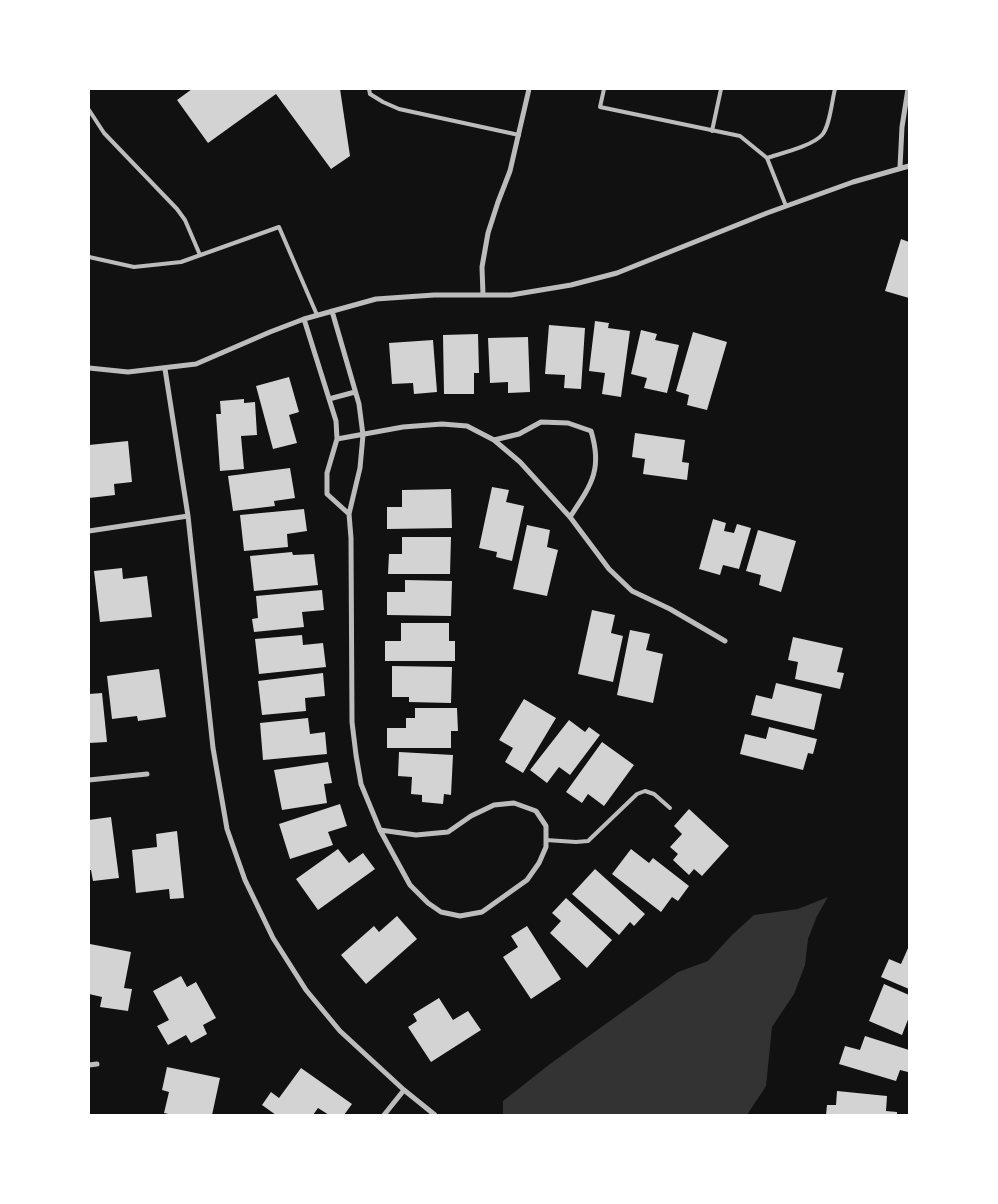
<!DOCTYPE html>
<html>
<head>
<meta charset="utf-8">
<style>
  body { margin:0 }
  #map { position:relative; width:998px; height:1204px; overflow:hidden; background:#111; font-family:Arial,sans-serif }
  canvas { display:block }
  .frame { position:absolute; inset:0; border:90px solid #fff; pointer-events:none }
</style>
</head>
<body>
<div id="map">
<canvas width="998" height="1204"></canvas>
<div class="frame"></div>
</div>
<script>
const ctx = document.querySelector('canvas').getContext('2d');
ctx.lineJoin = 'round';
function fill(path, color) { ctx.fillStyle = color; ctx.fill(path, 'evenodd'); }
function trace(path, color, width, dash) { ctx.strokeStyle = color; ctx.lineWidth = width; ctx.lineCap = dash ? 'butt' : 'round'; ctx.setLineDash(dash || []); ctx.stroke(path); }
const water = new Path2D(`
  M828,897l-11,19 -9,23 -3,26 -11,29 -22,33 -6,59 -19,29h-244v-14l47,-37 128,-92 30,-11 24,-26 22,-20 44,-6z`);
const building = new Path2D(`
  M192,89h148l10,67 -19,13 -55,-75 -68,49 -31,-43z
  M901,239l8,3v56l-24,-7z
  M595,321l14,2 -1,5 22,3 -9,66 -19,-3 3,-21 -16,-2z
  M549,325l36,3 -4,61 -17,-1 1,-13 -20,-1z
  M641,330l16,4 -2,6 24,5 -12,48 -23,-5 3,-10 -16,-4z
  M693,332l34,10 -20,68 -20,-5 2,-10 -13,-4z
  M478,334l1,39h-5v21h-30l-1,-59z
  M528,337l2,55 -22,1v-11l-18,1 -2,-45z
  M433,340l4,52 -23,2 -1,-11 -21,1 -3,-41z
  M289,377l10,35 -10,3 8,28 -24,6 -17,-63z
  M244,399v4l11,-1 2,33 -16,1 3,33 -24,2 -4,-57h5l-1,-13z
  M635,433l50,7 -3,22 7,1 -2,17 -44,-6 2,-15 -13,-2z
  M128,441l4,41 -18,2 1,11 -26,3v-53z
  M290,468l5,30 -21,3 1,5 -42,5 -5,-35z
  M492,487l17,3 -3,12 18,4 -12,55 -16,-4 1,-5 -18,-4z
  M451,489l1,39 -65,1v-22h15v-17z
  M304,509l3,22 -20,3 1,13 -44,4 -4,-36z
  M713,519l13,4 -2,8 10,2 3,-9 14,4 -12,41 -16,-4 -3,10 -21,-6z
  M527,525l23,5 -3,17 11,3 -11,46 -34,-7z
  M758,530l38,11 -15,51 -22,-7 2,-10 -15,-4z
  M402,537h49l-1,37h-62l1,-20h13z
  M292,552l1,3 21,-1 4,31 -64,6 -4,-35z
  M122,568l1,11 24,-3 5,41 -52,5 -6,-51z
  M405,580l47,1 -1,35 -64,-1v-23h18z
  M322,590l2,20 -22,2 2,15 -50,5 -2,-13 6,-1 -2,-22z
  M592,610l23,5 -4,18 12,3 -10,46 -35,-8z
  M401,623h48v18h6v20h-70v-20h16z
  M630,630l20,4 -4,16 17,4 -10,49 -36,-8z
  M302,635l1,10 20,-2 3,24 -67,7 -4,-35z
  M793,637l50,11 -6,24 7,1 -4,16 -45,-10 3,-17 -10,-2z
  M392,666l60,1 -1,36 -42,-1v-5h-17z
  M159,669l7,48 -28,4 -1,-5 -25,3 -5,-43z
  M323,673l2,23 -20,2 1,13 -44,4 -4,-34z
  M776,683l46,11 -8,36 -63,-15 5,-20 16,4z
  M102,693l5,49 -18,1v-49z
  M524,699l32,19 -33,55 -18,-11 8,-14 -14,-8z
  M415,708h42l1,23h-7v17h-64v-20h19v-10h9z
  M308,718l2,16 15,-2 2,22 -64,6 -3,-37z
  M569,720l16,12 4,-5 11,8 -30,40 -11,-8 -12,16 -17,-13z
  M769,727l48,12 -4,15 -5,-1 -5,17 -63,-16 5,-20 21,5z
  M602,742l32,23 -30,41 -16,-12 -6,9 -16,-11z
  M399,752l54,3 -2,40 -7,-1 -1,10 -21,-2v-7l-11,-1 1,-17 -14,-1z
  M328,762l4,21 -8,1 3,19 -45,7 -8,-40z
  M340,804l7,22 -19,6 5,13 -43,14 -11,-35z
  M689,809l40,37 -27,30 -8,-7 -5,6 -16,-15 5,-6 -8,-7 12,-13 -8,-8z
  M111,817l8,61 -26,3 -2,-11h-2v-50z
  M177,831l7,67 -14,1 -1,-10 -33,4 -4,-43 25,-3 -1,-13z
  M338,849l11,14 14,-10 12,16 -57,41 -22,-31z
  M631,849l18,14 4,-5 36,28 -11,15 -6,-4 -11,15 -49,-38z
  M595,869l50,45 -11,12 -4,-4 -11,13 -47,-41z
  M566,898l46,42 -25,28 -37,-35 11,-12 -9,-8z
  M397,916l20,23 -51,45 -25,-29 33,-29 5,6z
  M527,926l34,53 -30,20 -28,-42 15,-10 -7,-11z
  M90,944l41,8 -7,36 8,1 -4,22 -28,-4 2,-10 -13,-3z
  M909,946v43l-28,-12 8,-18 12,5z
  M181,976l6,11 9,-5 20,36 -13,7 4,9 -16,9 -5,-8 -18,10 -11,-19 12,-6 -16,-29z
  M884,984l25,11v22l-7,18 -33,-14z
  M439,998l14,22 15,-9 13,19 -50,32 -23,-35 9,-6 -4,-7z
  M865,1036l44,14 -1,22 -8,-2 -4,11 -57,-17 6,-18 15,4z
  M167,1067l53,11 -8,37h-39l-9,-2 5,-21 -7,-2z
  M301,1068l51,36 -8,11h-15l-11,-7 -5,7h-37l-14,-10 9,-13 8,6z
  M837,1091l50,5 -1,15 11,1v3h-71l1,-10h9z`);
const service = new Path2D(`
  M369,89l1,5 13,8 16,7 120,26
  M604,89l-4,18 140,29 27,22
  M89,110l15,23 73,76 8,11 15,35
  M712,131l9,-42
  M786,206l-19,-48c15,-5 45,-12 55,-23 8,-9 10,-35 13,-46
  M89,257l45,10 47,-5 98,-35 38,88
  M546,840l30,2 12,-1 49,-47 8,-3 9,3 16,14`);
const minor = new Path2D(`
  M900,167l2,-40 6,-38
  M483,295l-1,-28 6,-34 10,-31 12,-31 19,-82
  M332,311l27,93 4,31 -3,33 -11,46 2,24 1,184 4,33 5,29 19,46 30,55 18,18 13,9 19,4 22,-4 45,-32 12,-17 7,-16v-21l-10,-15 -22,-8 -20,2 -23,11 -23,16 -32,3 -36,-5
  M304,319l32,102 1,18 -10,34v21l22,20
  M89,368l39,4 68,-8 74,-32 34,-13 72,-20 58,-4h77l60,-10 46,-12 150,-60 86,-31 56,-16
  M165,369l23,147 25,232 14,81 18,51 28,58 33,52 34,41 64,59 31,25
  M329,399l26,-7
  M337,439l66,-12 39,-3 25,2 27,14 26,22 50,55 39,52 23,22 38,18 55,32
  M494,440l25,-6 22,-12 27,1 23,8c12,39 0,54 -21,86
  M89,531l99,-15
  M89,780l58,-6
  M89,1065l8,-1
  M384,1115l20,-25`);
fill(water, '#333');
fill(building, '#d3d3d3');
trace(service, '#bcbcbc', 4);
trace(minor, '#bcbcbc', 5);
</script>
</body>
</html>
